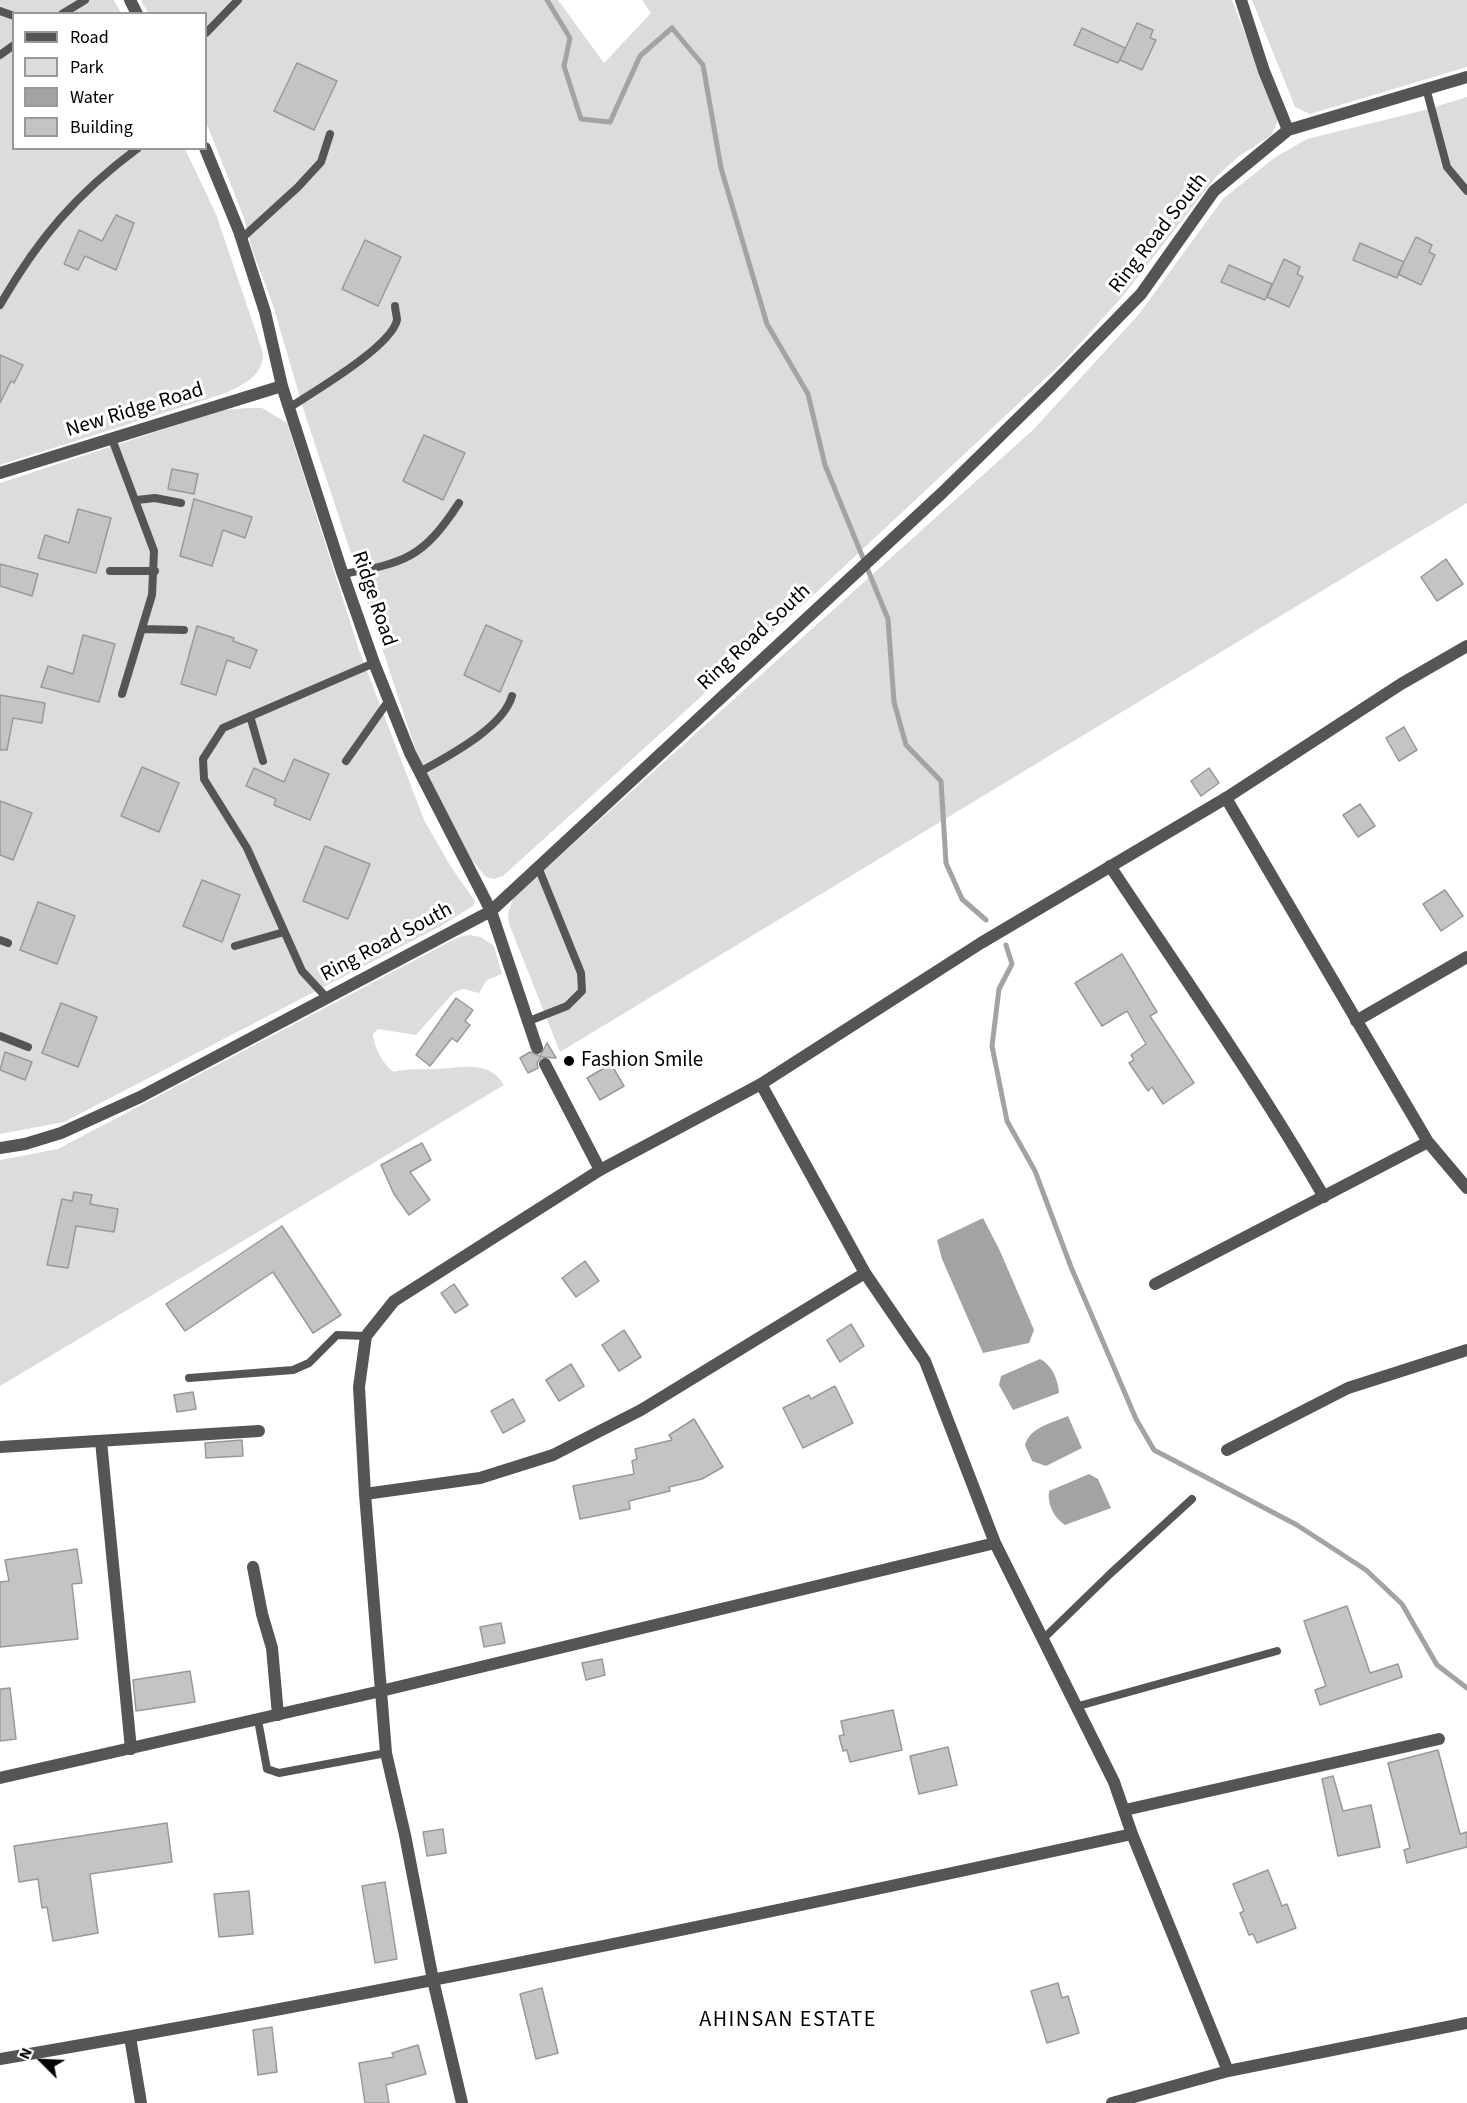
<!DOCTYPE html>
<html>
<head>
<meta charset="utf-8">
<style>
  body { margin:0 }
  #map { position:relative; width:1467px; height:2103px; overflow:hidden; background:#fff; font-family:"Source Sans 3",sans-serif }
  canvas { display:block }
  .legend { position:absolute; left:12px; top:12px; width:195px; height:138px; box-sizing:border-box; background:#fff; border:2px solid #999; margin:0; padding:8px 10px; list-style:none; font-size:18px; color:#000 }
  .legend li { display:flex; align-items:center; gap:12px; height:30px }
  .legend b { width:30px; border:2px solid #999 }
  .north { position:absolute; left:12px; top:2031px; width:60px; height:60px; -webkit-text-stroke:4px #fff; paint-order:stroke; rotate:294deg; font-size:16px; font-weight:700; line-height:24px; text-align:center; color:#000 }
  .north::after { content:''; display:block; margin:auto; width:21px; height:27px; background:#000; clip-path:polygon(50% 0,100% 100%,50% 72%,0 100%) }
</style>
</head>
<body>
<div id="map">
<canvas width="1467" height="2103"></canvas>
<ul class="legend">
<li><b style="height:8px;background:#555"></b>Road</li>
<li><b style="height:16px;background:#dcdcdc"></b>Park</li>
<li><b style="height:16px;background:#a3a3a3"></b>Water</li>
<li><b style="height:16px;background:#c4c4c4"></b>Building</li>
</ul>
<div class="north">N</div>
</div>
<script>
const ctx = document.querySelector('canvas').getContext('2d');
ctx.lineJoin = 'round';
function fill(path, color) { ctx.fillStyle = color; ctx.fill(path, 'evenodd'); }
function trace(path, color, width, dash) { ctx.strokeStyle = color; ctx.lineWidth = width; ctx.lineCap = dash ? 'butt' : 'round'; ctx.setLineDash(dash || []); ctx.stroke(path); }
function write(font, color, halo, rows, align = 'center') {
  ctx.font = font + ' "Source Sans 3",sans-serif'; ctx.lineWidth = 6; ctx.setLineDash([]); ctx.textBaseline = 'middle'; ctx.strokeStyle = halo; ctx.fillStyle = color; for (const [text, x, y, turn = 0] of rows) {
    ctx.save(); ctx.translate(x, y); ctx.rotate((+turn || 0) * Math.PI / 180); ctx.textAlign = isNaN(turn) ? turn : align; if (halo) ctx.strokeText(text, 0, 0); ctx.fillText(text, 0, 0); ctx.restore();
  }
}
const green = new Path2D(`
  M0,0h114l7,13 -107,1v134l171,1 31,65 47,139c0,23 -19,31 -37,40l-226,72z
  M141,0h417l46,63 47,-50 -9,-13h590l46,119 -6,16 -33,21 -24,22 -92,118 -59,65 -244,228 -317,287 -9,3 -8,-2 -15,-18 -54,-105 -114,-346 -31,-106 -20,-52 -8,-32 -38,-96v-108l-58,-1z
  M1252,0h215v67l-157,47 -15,-7z
  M1467,97v406l-907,549 -51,-128 -1,-10 5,-16 521,-469 105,-115 84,-115 51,-41 33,-19 118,-29z
  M248,408h14l25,15 72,227 65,170 27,47 24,34 -2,5 -34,21 -375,195 -64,12v-651l223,-73z
  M469,935l12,2 13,9 8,28 -15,6 -8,13 -16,-4 -9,3 -38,43 -38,-6 -5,5c1,13 10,31 21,38 15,-4 27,-2 42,-3 25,-1 53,-10 68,16l-504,301v-226l58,-11 401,-212z`);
const water = new Path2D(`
  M983,1218l17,33 34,79 -5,13 -46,10 -41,-94 -5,-19z
  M1040,1359c12,6 18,20 19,34l-46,17 -14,-25 2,-9z
  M1068,1416l14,32 -36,18 -14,-5 -7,-16c5,-18 27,-22 43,-29z
  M1089,1474l9,5 13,29 -46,17c-11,-7 -18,-21 -16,-34z`);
const stream = new Path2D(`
  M547,0l23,38 -6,28 17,53 29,3 30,-66 32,-28 31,37 18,103 46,156 41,70 17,71 63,154 6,83 12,43 35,36 5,82 16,36 24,21
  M1006,945l6,19 -13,25 -7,57 15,75 28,50 36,96 65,152 18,31 143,75 69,45 36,34 35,61 30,23`);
const building = new Path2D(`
  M1137,23l16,7 -3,8 6,2 -14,30 -22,-10z
  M1082,28l43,20 -7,15 -44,-18z
  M297,63l40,18 -23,49 -40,-19z
  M116,215l18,8 -18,47 -31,-14 -7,14 -14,-6 15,-34 23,11z
  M1416,237l16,8 -3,7 6,3 -14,30 -23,-11z
  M365,240l36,17 -23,49 -36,-17z
  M1360,243l44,19 -7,16 -44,-18z
  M1284,259l16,8 -3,7 6,3 -14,30 -22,-10z
  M1229,265l43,19 -7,16 -44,-18z
  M0,355l23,10 -9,18 -3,-2 -11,22z
  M424,435l41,18 -22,47 -40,-19z
  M172,469l26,5 -4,20 -26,-5z
  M194,499l58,18 -7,21 -22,-8 -11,36 -32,-10z
  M78,509l33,9 -15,55 -58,-15 7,-23 24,8z
  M1446,559l17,25 -26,17 -16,-24z
  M0,564l38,10 -6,22 -32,-10z
  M486,625l36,16 -22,51 -36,-17z
  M197,626l37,12 -1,3 24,9 -7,18 -23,-8 -11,35 -35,-11z
  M83,635l32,9 -16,58 -58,-15 7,-21 25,8z
  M0,695l45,8 -3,20 -29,-5 -6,32h-7z
  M1404,727l13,23 -18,11 -13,-23z
  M294,759l35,15 -19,46 -36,-15 2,-6 -30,-13 8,-18 30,14z
  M142,767l37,16 -20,49 -38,-16z
  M1209,768l10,15 -18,13 -10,-15z
  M0,801l32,12 -19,47 -13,-5z
  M1360,804l15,22 -17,11 -15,-22z
  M325,846l45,18 -22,55 -45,-18z
  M202,880l38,15 -18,47 -39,-16z
  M1445,890l18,26 -22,15 -18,-27z
  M38,902l37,14 -18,48 -37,-14z
  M1122,954l35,58 -7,4 44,67 -31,21 -11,-17 -4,4 -19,-28 5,-3 -3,-5 15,-11 -19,-33 -25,15 -27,-43z
  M456,998l17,12 -8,11 5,4 -13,17 -5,-4 -22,28 -14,-11z
  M61,1003l36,14 -19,50 -36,-14z
  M547,1043l9,15 -15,-1 -4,6 1,5 -10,5 -8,-15 10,-6 10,4z
  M5,1052l27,10 -7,18 -25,-10z
  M611,1064l13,22 -24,14 -13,-22z
  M422,1143l9,17 -21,12 20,28 -21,15 -15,-21 -13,-29z
  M74,1192l18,3 -2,9 28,5 -4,23 -38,-6 -8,42 -21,-3 15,-66 10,2z
  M282,1226l59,89 -28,18 -40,-61 -88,59 -19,-27z
  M585,1261l14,20 -23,16 -14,-19z
  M454,1284l14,21 -13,8 -14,-20z
  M851,1324l13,22 -24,16 -13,-22z
  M624,1330l17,27 -22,14 -17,-26z
  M571,1364l13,22 -25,15 -13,-21z
  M835,1386l18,37 -50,25 -20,-40 26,-13 2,4z
  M193,1392l3,17 -19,3 -3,-17z
  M513,1399l12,22 -22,12 -12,-22z
  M694,1419l29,48 -21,12 -33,8 1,4 -41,10 1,8 -50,10 -7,-33 61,-12 -2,-13 5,-2 -2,-10 37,-9 -3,-5z
  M242,1440l1,16 -37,2 -1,-15z
  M77,1549l5,34 -10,1 6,55 -78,8v-65l9,-1 -4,-21z
  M1347,1606l23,67 28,-9 4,13 -82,28 -5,-15 11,-4 -22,-65z
  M501,1623l4,20 -21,4 -4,-20z
  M602,1659l3,16 -19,5 -4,-17z
  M190,1671l5,31 -59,9 -3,-31z
  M10,1688l6,51 -16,2v-52z
  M893,1710l9,40 -52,12 -3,-12 -4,1 -4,-15 5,-1 -3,-14z
  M948,1747l9,38 -38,9 -9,-38z
  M1438,1750l22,84 7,-2v15l-60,16 -3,-13 6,-2 -22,-85z
  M1333,1776l10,35 28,-6 9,42 -42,9 -16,-77z
  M167,1823l5,39 -82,12 8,59 -45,8 -6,-34 -5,1 -4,-29 -19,3 -5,-36z
  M443,1829l3,24 -19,3 -4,-24z
  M1268,1870l14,36 5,-2 9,24 -39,15 -4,-9 -4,1 -9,-22 4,-2 -11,-27z
  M385,1882l12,77 -22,4 -13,-77z
  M249,1891l4,43 -34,3 -5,-43z
  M1058,1983l4,15 6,-2 11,37 -32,10 -16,-52z
  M542,1988l16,65 -22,6 -16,-65z
  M272,2027l5,45 -19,3 -5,-45z
  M418,2045l8,29 -40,11 3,18h-24l-6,-40 35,-6 -2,-4z`);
const service = new Path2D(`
  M0,11l14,5
  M62,14l23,-14
  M206,33l32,-33
  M0,55l14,-10
  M1426,88l21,79 20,24
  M241,239l57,-52 23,-25 9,-28
  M0,305c38,-66 76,-111 138,-157
  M289,408c24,-16 102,-61 108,-88 0,-4 -2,-10 -2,-14
  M112,439l42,112 -2,44 -30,99
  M137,500l18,-2 26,5
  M110,571h45
  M343,574c62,-11 80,-16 116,-71
  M142,629l42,1
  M250,716l13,45
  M346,761l43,-61
  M420,772c28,-16 83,-44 92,-76
  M0,940l8,3
  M235,946l49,-14
  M326,997l-24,-26 -55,-123 -43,-69 -1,-20 20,-31 151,-65
  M529,1021l38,-15 15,-15 -1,-18 -43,-106
  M0,1036l28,11
  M189,1378l104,-8 16,-7 28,-28 29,1
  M1044,1638l66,-64 82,-75
  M1075,1707l202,-56
  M258,1720l9,49 12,4 107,-20`);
const minor = new Path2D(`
  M130,0l7,14
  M1241,0l23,71 24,59
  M205,148l34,83 26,81 17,74 59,183 33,94 36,90 81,158 46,137
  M0,473l282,-87
  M1226,798l202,344 39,46
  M1110,866c73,110 148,217 214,331
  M1356,1021l111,-64
  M545,1064l55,106
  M761,1084l104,189 60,88 70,182 119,239 18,52 96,237
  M0,1148l25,-4 36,-11 79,-36 351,-186 451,-418 108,-106 91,-93 73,-103 74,-61 179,-53
  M1155,1284l273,-142
  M101,1441l30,308
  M0,1447l259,-16
  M1227,1450l121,-62 119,-38
  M365,1494l115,-16 73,-23 88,-45 224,-137
  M253,1567l9,47 10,34 6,67
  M1125,1810l314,-71
  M130,2037l11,66
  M0,2059c379,-64 756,-143 1132,-225
  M462,2103l-29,-123 -28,-145 -19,-82 -5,-62 614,-148
  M1112,2103l116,-32 239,-48`);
const tertiary = new Path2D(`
  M0,1778l381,-87 -16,-197 -6,-107 7,-51 28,-35 206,-131 161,-86 220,-141 245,-145 175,-114 66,-38`);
const markers = [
  [569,1061,6,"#000"]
];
const streetNames = [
  ["Ring Road South",1159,234,-52],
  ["New Ridge Road",135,411,-17],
  ["Ridge Road",373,599,71],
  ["Ring Road South",755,638,-43],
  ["Ring Road South",387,943,-28]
];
const poiNames = [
  ["Fashion Smile",581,1061]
];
const neighbourhoodNames = [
  ["AHINSAN ESTATE",788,2021]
];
fill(green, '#dcdcdc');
fill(water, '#a3a3a3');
trace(stream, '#a3a3a3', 5);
fill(building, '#c4c4c4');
trace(building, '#999', 1.5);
trace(service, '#555', 8);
trace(minor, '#555', 12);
trace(tertiary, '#555', 12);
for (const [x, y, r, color] of markers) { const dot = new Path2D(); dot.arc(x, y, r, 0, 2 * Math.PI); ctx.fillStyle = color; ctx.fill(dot); trace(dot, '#fff', 2); }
write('21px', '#000', '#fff', streetNames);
write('21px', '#000', '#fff', poiNames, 'left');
ctx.letterSpacing = '1.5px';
write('22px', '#000', '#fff', neighbourhoodNames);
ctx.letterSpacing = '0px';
</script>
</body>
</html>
